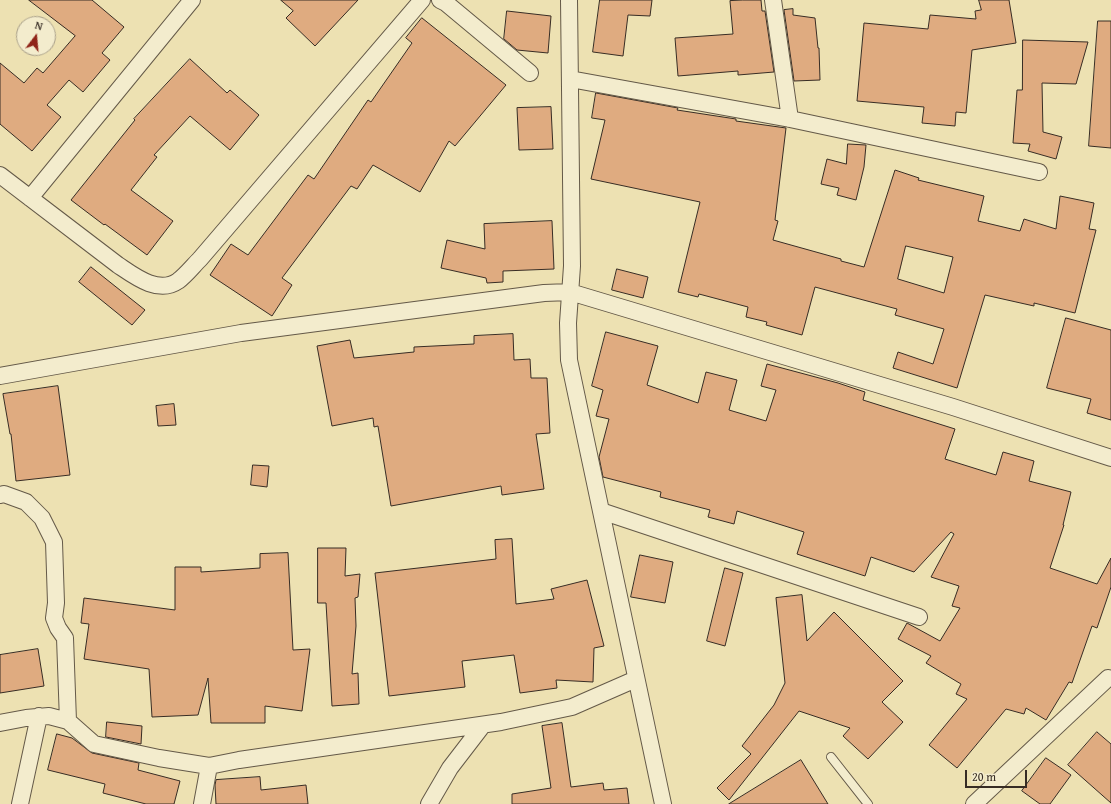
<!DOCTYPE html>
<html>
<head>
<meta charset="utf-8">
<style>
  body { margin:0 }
  #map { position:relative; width:1111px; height:804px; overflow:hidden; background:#ede1b2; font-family:"Gentium Book Plus",serif }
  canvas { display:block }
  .north { position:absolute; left:16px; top:16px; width:40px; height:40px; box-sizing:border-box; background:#f3eccd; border:1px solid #a89f89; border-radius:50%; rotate:16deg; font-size:11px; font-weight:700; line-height:16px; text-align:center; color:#372c24 }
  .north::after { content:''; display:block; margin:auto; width:14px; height:18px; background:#8f2418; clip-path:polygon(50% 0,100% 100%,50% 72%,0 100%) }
  .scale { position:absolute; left:965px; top:770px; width:62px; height:18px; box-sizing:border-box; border:2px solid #372c24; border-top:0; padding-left:5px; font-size:12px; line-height:14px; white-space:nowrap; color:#372c24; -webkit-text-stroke:3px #f3eccd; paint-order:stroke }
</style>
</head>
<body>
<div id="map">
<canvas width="1111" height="804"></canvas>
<div class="north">N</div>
<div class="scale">20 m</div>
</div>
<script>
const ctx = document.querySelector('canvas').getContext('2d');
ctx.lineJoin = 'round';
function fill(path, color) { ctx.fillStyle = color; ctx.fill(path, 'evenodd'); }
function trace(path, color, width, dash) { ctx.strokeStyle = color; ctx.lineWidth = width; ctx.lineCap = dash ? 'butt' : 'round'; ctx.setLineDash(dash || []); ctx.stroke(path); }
const building = new Path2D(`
  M29,0h63l32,27 -22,26 8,7 -27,32 -14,-12 -22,25 14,12 -29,34 -32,-27v-61l24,20 13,-15 6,5 32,-37z
  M281,0h77l-43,46 -29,-28 7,-7z
  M600,0h52l-2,16 -22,-1 -5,41 -30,-4z
  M743,0h18l1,11h3l9,61 -36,3v-4l-60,5 -3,-38 58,-4 -3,-33z
  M979,0h30l7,43 -44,7 -6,63 -10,-1 -1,14 -33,-3 2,-16 -67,-6 7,-78 64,6 2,-14 46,4 -1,-8 6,-1z
  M793,9v6l22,3 3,30h1l1,32 -26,1 -10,-71z
  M507,11l44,5 -3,37 -31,-3 -13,-11z
  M422,18l84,67 -51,61 -6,-5 -29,51 -47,-27 -16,24 -6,-3 -69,92 10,7 -20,31 -62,-41 21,-31 17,11 60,-80 6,4 54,-79 3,2 41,-59 -6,-5z
  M1098,21h13v127l-22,-2z
  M1023,40l65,2 -12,42 -34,-1 1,49 19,5 -6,22 -28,-8 2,-7 -17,-1 4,-53h5z
  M190,59l37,34 3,-3 29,25 -29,35 -40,-34 -36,39 3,2 -26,33 42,31 -26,34 -42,-31 -1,1 -33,-25 64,-80 -1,-1z
  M596,93l82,15 -1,2 59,9v2l50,7 -11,92 3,1 -5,19 68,19v2l23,6 31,-97 24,8 -1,2 66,16 -6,25 42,10 4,-12 32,10 4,-33 34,7 -5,26 7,1 -21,83 -41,-10v3l-49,-11 -28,93 -64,-20 5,-16 35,12 11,-35 -49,-14 2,-6 -82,-22 -13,48 -36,-10 1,-3 -21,-5 2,-10 -49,-13 -1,3 -20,-5 22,-90 -109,-23 14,-59 -13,-2zM906,246l47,11 -9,36 -46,-14z
  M551,107l2,42 -34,1 -2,-42z
  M848,144l18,1 -2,22 -8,33 -19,-5 2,-7 -18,-4 6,-25 19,5z
  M552,221l2,48 -51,2v11l-16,1 -1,-5 -45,-10 6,-28 38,9 -1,-25z
  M91,267l54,43 -13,15 -53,-43z
  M617,269l31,8 -5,21 -31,-8z
  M1066,318l45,12v90l-24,-7 4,-14 -44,-11z
  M606,332l52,14 -11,39 51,18 8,-31 31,8 -8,30 37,11 10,-31 -15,-4 6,-22 71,19 27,9 -2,8 92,29 -10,30 51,16 7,-23 31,9 -5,20 42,11 -8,33h1l-14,43 47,16 14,-26v29l-14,41 -5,-2 -20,57 -3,-1 -23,38 -20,-12 -2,6 -18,-5 -49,59 -28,-23 38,-46 -11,-5 5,-10 -35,-21 5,-7 -33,-17 9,-16 33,18 20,-33 -8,-2 7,-20 -28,-9 23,-43 -3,-2 -37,40 -43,-15 -6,19 -68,-22 7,-22 -67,-21 -3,13 -26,-7 2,-7 -50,-13 1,-5 -58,-15 -4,-20 10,-38 -13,-3 7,-26 -11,-4z
  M513,334l1,26 16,-1 1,19h16l3,55 -14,1 8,55 -42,6 -1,-9 -110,20 -13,-80 -4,1 -1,-9 -41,8 -15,-80 33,-6 4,18 60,-6v-5l60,-3v-8z
  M58,386l12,89 -54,6 -5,-47h-1l-7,-40z
  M174,404l2,21 -18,1 -2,-20z
  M253,465l16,1 -2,21 -16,-2z
  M512,539l4,65 38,-5 -3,-10 36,-9 17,66 -10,2 -1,34 -37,-2 1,8 -37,5 -6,-38 -52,6 3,26 -76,9 -14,-123 121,-14 -1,-19z
  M318,548h28l-1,28 15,-2 -2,23 -3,1 1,28 -4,48 6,-1 1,31 -27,2 -6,-103h-8z
  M288,553l5,97 17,-1 -8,62 -37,-5v17h-54l-3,-45 -10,37 -46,2 -3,-48 -65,-10 5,-35 -8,-1 3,-25 91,12v-43h26v5l59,-4v-14z
  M640,555l33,7 -8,41 -34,-6z
  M725,568l18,5 -18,73 -18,-5z
  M802,595l5,46 27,-29 69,69 -21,21 21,20 -35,37 -25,-23 7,-8 -51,-17 -70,89 -12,-12 34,-34 -9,-8 32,-41 11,-22 -9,-85z
  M38,649l6,37 -44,7v-38z
  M107,722l35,4 -1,18 -35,-7z
  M562,723l9,64 32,-4 1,7 23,-2 2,16h-117v-10l39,-6 -9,-62z
  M1097,732l14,12v59l-43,-38z
  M57,734l15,4 20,15 47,10 -1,7 42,11 -6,23h-28l-43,-11 2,-9 -57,-14z
  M1046,758l25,17 -21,29h-10l-18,-13z
  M801,760l27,44h-99z
  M260,777l1,13 45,-5 2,19h-92l-1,-19 1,-5z`);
const service = new Path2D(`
  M831,757l37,47`);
const minor = new Path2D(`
  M440,0l6,3 84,70
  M569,0l3,266 -4,57 1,37 94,444
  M773,0l17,119
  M570,79l220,40 249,53
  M0,175l118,90c15,10 40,30 60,16 8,-6 15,-15 22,-22l222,-259
  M30,198l162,-198
  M0,376l241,-43 303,-40 26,-1 383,115 158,51
  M0,495l4,-1 22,8 16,16 12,24 2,61 -2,15 4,10 7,10 3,83
  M601,511l318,106
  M0,723l26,-5 23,-2 19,5 26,23 65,14 50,8 30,-6 262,-38 71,-15 64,-28
  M20,804l19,-88
  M202,804l7,-38
  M429,804l21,-36 33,-43
  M974,804l134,-126`);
fill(building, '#dfab80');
trace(building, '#372c24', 1);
trace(service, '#645948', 10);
trace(minor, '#645948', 18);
trace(service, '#f3eccd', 8);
trace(minor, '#f3eccd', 16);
</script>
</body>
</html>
